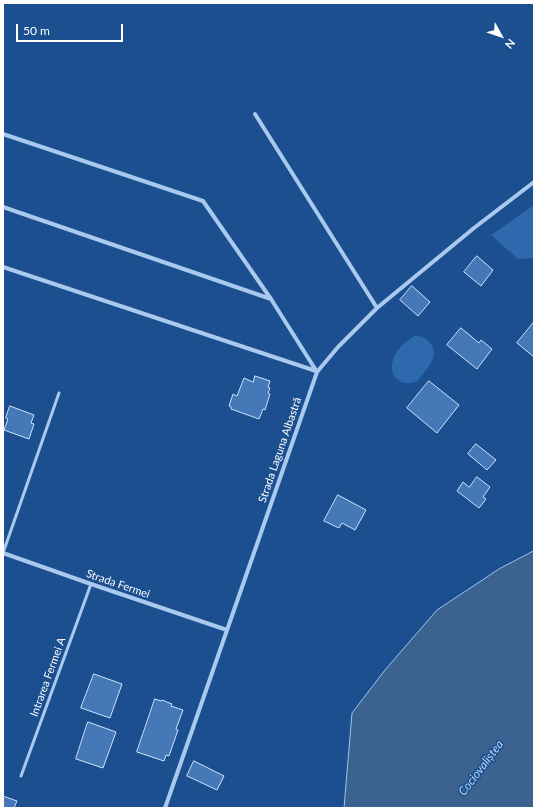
<!DOCTYPE html>
<html>
<head>
<meta charset="utf-8">
<style>
  body { margin:0 }
  #map { position:relative; width:537px; height:811px; overflow:hidden; background:#1b4f8f; font-family:Lato,sans-serif }
  canvas { display:block }
  .frame { position:absolute; inset:0; border:4px solid #fff; pointer-events:none }
  .north { position:absolute; left:481px; top:16px; width:40px; height:40px; -webkit-text-stroke:3px #1b4f8f; paint-order:stroke; rotate:130deg; font-size:11px; font-weight:700; line-height:16px; text-align:center; color:#fff }
  .north::after { content:''; display:block; margin:auto; width:14px; height:18px; background:#fff; clip-path:polygon(50% 0,100% 100%,50% 72%,0 100%) }
  .scale { position:absolute; left:16px; top:24px; width:107px; height:18px; box-sizing:border-box; border:2px solid #fff; border-top:0; padding-left:5px; font-size:12px; line-height:14px; white-space:nowrap; color:#fff; -webkit-text-stroke:3px #1b4f8f; paint-order:stroke }
</style>
</head>
<body>
<div id="map">
<canvas width="537" height="811"></canvas>
<div class="frame"></div>
<div class="north">N</div>
<div class="scale">50 m</div>
</div>
<script>
const ctx = document.querySelector('canvas').getContext('2d');
ctx.lineJoin = 'round';
function fill(path, color) { ctx.fillStyle = color; ctx.fill(path, 'evenodd'); }
function trace(path, color, width, dash) { ctx.strokeStyle = color; ctx.lineWidth = width; ctx.lineCap = dash ? 'butt' : 'round'; ctx.setLineDash(dash || []); ctx.stroke(path); }
function write(font, color, halo, rows, align = 'center') {
  ctx.font = font + ' Lato,sans-serif'; ctx.lineWidth = 3; ctx.setLineDash([]); ctx.textBaseline = 'middle'; ctx.strokeStyle = halo; ctx.fillStyle = color; for (const [text, x, y, turn = 0] of rows) {
    ctx.save(); ctx.translate(x, y); ctx.rotate((+turn || 0) * Math.PI / 180); ctx.textAlign = isNaN(turn) ? turn : align; if (halo) ctx.strokeText(text, 0, 0); ctx.fillText(text, 0, 0); ctx.restore();
  }
}
const green = new Path2D(`
  M534,205v53l-16,1 -27,-24z
  M414,336c7,0 11,1 16,7 9,10 1,21 -6,30 -4,5 -7,10 -14,10 -6,1 -10,-1 -14,-5 -9,-9 -2,-24 6,-33 3,-3 8,-6 12,-9z`);
const water = new Path2D(`
  M534,551v257h-190l8,-95 33,-43 52,-60 62,-41z`);
const building = new Path2D(`
  M477,256l16,14 -12,16 -17,-14z
  M412,286l18,16 -12,14 -18,-16z
  M534,322v35l-17,-14z
  M461,328l18,15 2,-3 11,9 -15,20 -30,-24z
  M255,376l15,5 -2,6 2,1 -2,5 2,1 -5,16 -2,-1 -4,10 -28,-10v-2l-2,-1 4,-12 4,2 7,-18 9,4z
  M429,381l30,24 -22,28 -30,-25z
  M10,406l24,9 -3,8 3,1 -5,15 -25,-9 4,-11 -2,-1z
  M476,444l20,16 -9,10 -19,-16z
  M477,477l13,10 -7,10 3,2 -7,9 -22,-17 6,-9 6,5z
  M338,495l28,15 -11,20 -13,-7 -3,5 -15,-7z
  M94,674l28,10 -12,34 -29,-10z
  M155,699l6,2 1,-1 10,4 -1,2 12,4 -7,19 2,1 -9,26 -3,-1 -2,6 -27,-9z
  M88,722l28,10 -13,36 -27,-9z
  M194,761l30,15 -7,14 -30,-14z
  M3,796l14,5 -3,7h-11z`);
const service = new Path2D(`
  M3,553l56,-160
  M21,776l70,-192`);
const minor = new Path2D(`
  M255,114l122,194
  M3,134l200,67 68,98 46,73
  M3,207l268,92
  M3,267l313,104
  M3,553l88,31 136,46
  M165,808l152,-436 21,-25 39,-39 97,-80 60,-46`);
const streetNames = [
  ["Strada Laguna Albastră",280,450,-71],
  ["Strada Fermei",118,584,19],
  ["Intrarea Fermei A",48,677,-70]
];
const waterNames = [
  ["Cociovaliștea",481,768,-53]
];
fill(green, '#2e69ad');
fill(water, '#3c6290');
trace(water, '#9cc4f0', 1);
fill(building, '#4478b7');
trace(building, '#cfe3fa', 1);
trace(service, '#a9c9ee', 3);
trace(minor, '#a9c9ee', 4);
write('11px', '#fff', '#1b4f8f', streetNames);
write('italic 12px', '#b5d3f5', '#1b4f8f', waterNames);
</script>
</body>
</html>
